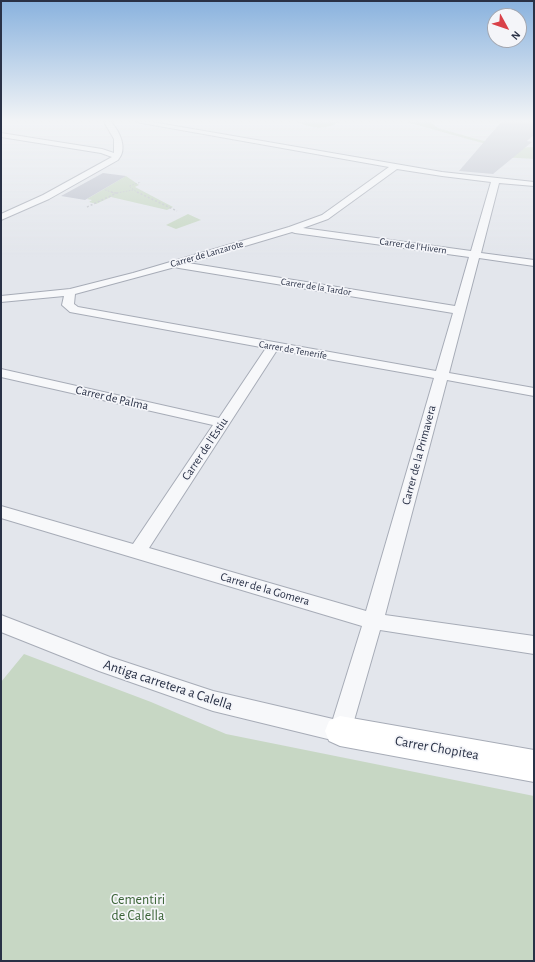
<!DOCTYPE html>
<html>
<head>
<meta charset="utf-8">
<style>
  body { margin:0 }
  #map { position:relative; width:535px; height:962px; overflow:hidden; background:#e3e6ec; font-family:"Alegreya Sans",sans-serif }
  canvas { display:block }
  .frame { position:absolute; inset:0; border:2px solid #293146; pointer-events:none }
  .north { position:absolute; left:487px; top:8px; width:40px; height:40px; box-sizing:border-box; background:#f4f5f9; border:1px solid #a3a7b1; border-radius:50%; rotate:130deg; font-size:11px; font-weight:700; line-height:16px; text-align:center; color:#293146 }
  .north::after { content:''; display:block; margin:auto; width:14px; height:18px; background:#d94149; clip-path:polygon(50% 0,100% 100%,50% 72%,0 100%) }
</style>
</head>
<body>
<div id="map">
<canvas width="535" height="962"></canvas>
<div class="frame"></div>
<div class="north">N</div>
</div>
<script>
const ctx = document.querySelector('canvas').getContext('2d');
ctx.lineJoin = 'round';
function fill(path, color) { ctx.fillStyle = color; ctx.fill(path, 'evenodd'); }
function trace(path, color, width, dash) { ctx.strokeStyle = color; ctx.lineWidth = width; ctx.lineCap = dash ? 'butt' : 'round'; ctx.setLineDash(dash || []); ctx.stroke(path); }
function write(font, color, halo, rows, align = 'center') {
  ctx.font = font + ' "Alegreya Sans",sans-serif'; ctx.lineWidth = 3.5; ctx.setLineDash([]); ctx.textBaseline = 'middle'; ctx.strokeStyle = halo; ctx.fillStyle = color; for (const [text, x, y, turn = 0] of rows) {
    ctx.save(); ctx.translate(x, y); ctx.rotate((+turn || 0) * Math.PI / 180); ctx.textAlign = isNaN(turn) ? turn : align; if (halo) ctx.strokeText(text, 0, 0); ctx.fillText(text, 0, 0); ctx.restore();
  }
}
const green = new Path2D(`
  M298,122h41c-13,8 -27,7 -41,0z
  M406,122h24l8,6 42,12 33,8 21,-1v12l-33,-2 -15,-13z
  M126,176l13,9 -4,2 38,20 -6,3 -56,-13 -15,7 -7,-2 3,-2 -5,-1z
  M188,214l13,6 -25,9 -10,-4z
  M24,654l127,48 75,32 308,62v165h-533v-279z`);
const building = new Path2D(`
  M501,122h33v13l-7,6 5,1 -39,32 -34,-3z
  M103,173l23,3 -41,24 -24,-4z`);
const pathFar1 = new Path2D(`
  M105,190l10,3
  M117,193l16,-3
  M138,193l-9,-7 12,-4`);
const path = new Path2D(`
  M111,192l5,1
  M137,192l40,19
  M87,207l32,-15`);
const street = new Path2D(`
  M104,122h7c9,10 17,27 7,38l-69,39 -48,21v-6l42,-19 69,-38 -11,-4 -100,-16v-4l101,16 12,4v-14z
  M136,122h16l290,50 92,10v4l-35,-3 -18,70 53,7v6l-55,-8 -30,115 85,15v8l-87,-16 -62,235 149,21v18l-154,-24 -29,101 -3,8 -8,3 -127,-31 -114,-40 -98,-39v-17l109,42 103,34 120,28 29,-93 -361,-108v-12l132,38 80,-119 -212,-48v-8l218,49 47,-70 -196,-36 -8,-7 2,-9 -63,6v-6l69,-7 63,-16 156,-46 33,-12 67,-48zM397,169l45,7 49,6 -20,69 -168,-23 25,-9zM292,232l3,1 174,24 -14,49 -267,-43zM175,267l4,1 274,45 -17,58 -358,-64 -4,-3 1,-10zM277,350l157,28 -68,233 -217,-63z`);
const secondary = new Path2D(`
  M340,716l194,34v32l-194,-36 -11,-5 -4,-10 4,-10z`);
const farStreetnames = [
  ["Carrer de l'Hivern",413,246,8],
  ["Carrer de Lanzarote",207,254,-16],
  ["Carrer de la Tardor",316,287,9],
  ["Carrer de Tenerife",293,350,10]
];
const streetNames = [
  ["Carrer de Palma",112,398,13],
  ["Carrer de l'Estiu",205,449,-56],
  ["Carrer de la Primavera",419,455,-75],
  ["Carrer de la Gomera",265,589,16]
];
const nearStreetnames = [
  ["Antiga carretera a Calella",168,685,18],
  ["Carrer Chopitea",437,748,10]
];
const nearParknames = [
  ["Cementiri",138,900],
  ["de Calella",138,916]
];
fill(green, '#c7d7c4');
fill(building, '#bdc1cd');
trace(street, '#a7acb7', 2);
trace(secondary, '#a7acb7', 2);
trace(pathFar1, '#c1c4cb', 1, [1.5, 1.5]);
trace(path, '#c1c4cb', 1.5, [2, 2]);
fill(street, '#f7f8fa');
fill(secondary, '#fff');
const sky = ctx.createLinearGradient(0, 0, 0, 257);
sky.addColorStop(0, '#89b2de');
sky.addColorStop(0.47, '#f2f4f6');
sky.addColorStop(1, '#f2f4f600');
ctx.fillStyle = sky;
ctx.fillRect(0, 0, 535, 257);
write('10px', '#293146', '#f4f5f9', farStreetnames);
write('12px', '#293146', '#f4f5f9', streetNames);
write('14px', '#293146', '#f4f5f9', nearStreetnames);
write('14px', '#3a6336', '#f4f5f9', nearParknames);
</script>
</body>
</html>
